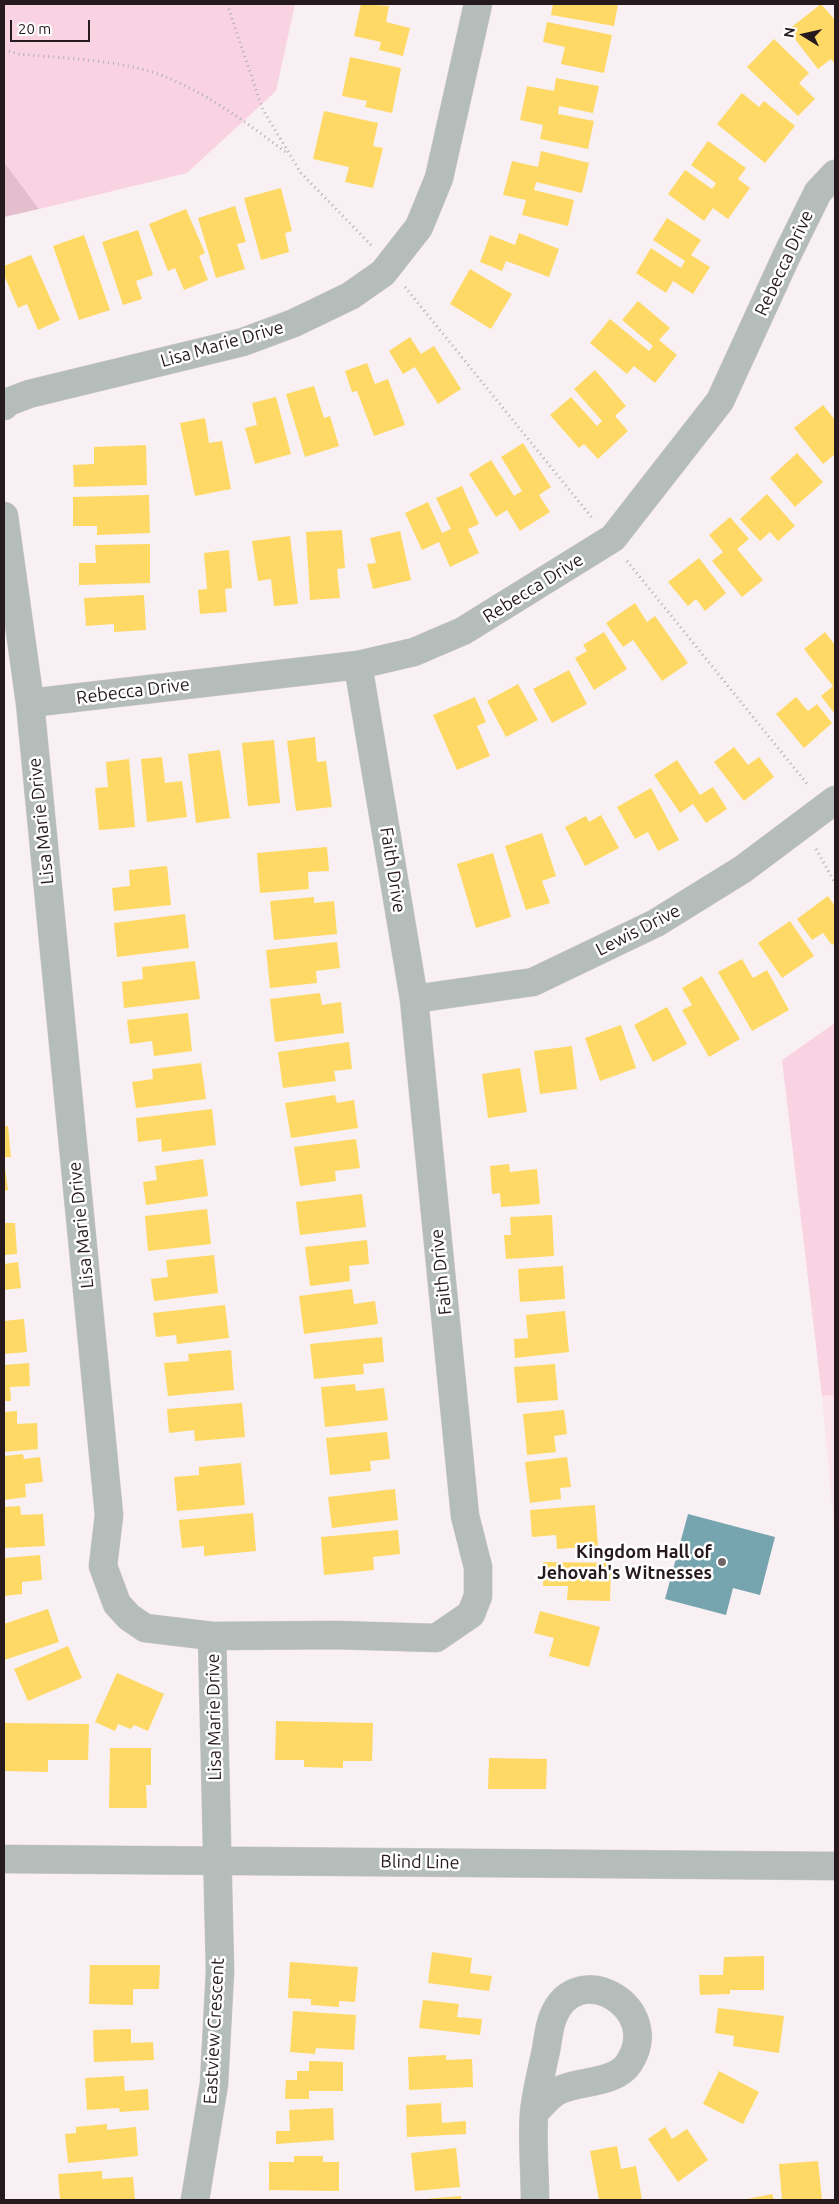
<!DOCTYPE html>
<html>
<head>
<meta charset="utf-8">
<style>
  body { margin:0 }
  #map { position:relative; width:839px; height:2204px; overflow:hidden; background:#f8f0f2; font-family:Ubuntu,sans-serif }
  canvas { display:block }
  .frame { position:absolute; inset:0; border:5px solid #271a1f; pointer-events:none }
  .north { position:absolute; left:779px; top:10px; width:50px; height:50px; -webkit-text-stroke:4px #fff; paint-order:stroke; rotate:280deg; font-size:14px; font-weight:700; line-height:20px; text-align:center; color:#271a1f }
  .north::after { content:''; display:block; margin:auto; width:18px; height:22px; background:#271a1f; clip-path:polygon(50% 0,100% 100%,50% 72%,0 100%) }
  .scale { position:absolute; left:10px; top:20px; width:80px; height:22px; box-sizing:border-box; border:2px solid #271a1f; border-top:0; padding-left:6px; font-size:15px; line-height:18px; white-space:nowrap; color:#271a1f; -webkit-text-stroke:4px #fff; paint-order:stroke }
</style>
</head>
<body>
<div id="map">
<canvas width="839" height="2204"></canvas>
<div class="frame"></div>
<div class="north">N</div>
<div class="scale">20 m</div>
</div>
<script>
const ctx = document.querySelector('canvas').getContext('2d');
ctx.lineJoin = 'round';
function fill(path, color) { ctx.fillStyle = color; ctx.fill(path, 'evenodd'); }
function trace(path, color, width, dash) { ctx.strokeStyle = color; ctx.lineWidth = width; ctx.lineCap = dash ? 'butt' : 'round'; ctx.setLineDash(dash || []); ctx.stroke(path); }
function write(font, color, halo, rows, align = 'center') {
  ctx.font = font + ' Ubuntu,sans-serif'; ctx.lineWidth = 5; ctx.setLineDash([]); ctx.textBaseline = 'middle'; ctx.strokeStyle = halo; ctx.fillStyle = color; for (const [text, x, y, turn = 0] of rows) {
    ctx.save(); ctx.translate(x, y); ctx.rotate((+turn || 0) * Math.PI / 180); ctx.textAlign = isNaN(turn) ? turn : align; if (halo) ctx.strokeText(text, 0, 0); ctx.fillText(text, 0, 0); ctx.restore();
  }
}
const built = new Path2D(`
  M835,1395v144l-13,-143z`);
const green = new Path2D(`
  M4,4h291l-19,87 -89,82 -148,36 -35,-47z
  M835,1023v372l-13,1 -40,-336z`);
const forest = new Path2D(`
  M4,162l35,47 -35,8z`);
const homes = new Path2D(`
  M361,4l28,2 -3,16 24,6 -7,28 -24,-6 2,-8 -27,-6z
  M553,4h65l-4,22 -63,-11z
  M821,4l14,16v44l-4,-5 -13,10 -30,-39z
  M547,22l65,13 -8,38 -43,-9 4,-17 -22,-5z
  M774,39l35,34 -10,10 16,16 -17,17 -51,-49z
  M350,57l51,11 -9,45 -27,-6 2,-6 -25,-5z
  M556,78l43,8 -6,27 -34,-7 -1,8 36,7 -6,28 -48,-10 3,-14 -23,-5 7,-34 27,5z
  M742,93l17,14 5,-6 31,25 -30,37 -48,-39z
  M324,111l54,12 -5,23 10,2 -10,40 -28,-6 4,-15 -36,-8z
  M708,141l38,27 -8,11 12,9 -22,31 -15,-11 -9,13 -36,-27 17,-24 27,19 3,-4 1,-2 -25,-18z
  M541,151l48,12 -7,30 -46,-11 -2,8 40,10 -6,26 -46,-11 4,-15 -23,-5 9,-34 26,6z
  M281,188l11,43 -7,2 4,19 -28,8 -17,-62z
  M235,206l11,36 -9,2 8,25 -29,9 -18,-60z
  M186,209l19,44 -6,3 9,24 -24,10 -9,-22 -7,3 -19,-47z
  M667,218l34,22 -10,15 19,12 -17,27 -20,-13 -7,12 -30,-20 15,-25 30,20 4,-7 -32,-21z
  M138,230l15,45 -17,6 6,18 -19,6 -21,-63z
  M519,233l40,16 -10,28 -43,-16 -4,10 -22,-9 10,-27 25,10z
  M84,235l26,75 -31,10 -26,-74z
  M31,255l29,65 -22,10 -11,-26 -9,4 -14,-33v-9z
  M470,269l42,25 -21,35 -41,-25z
  M638,301l32,27 -11,12 18,15 -22,28 -21,-17 -7,8 -37,-31 20,-24 39,32 4,-5 -31,-26z
  M410,337l11,17 13,-8 27,43 -23,15 -23,-37 -12,7 -14,-23z
  M367,363l8,21 13,-5 17,46 -31,11 -17,-45 -5,1 -7,-21z
  M595,370l31,36 -11,10 13,15 -30,28 -14,-15 -5,4 -29,-33 21,-18 26,29 5,-5 -28,-32z
  M314,386l10,32 6,-2 9,30 -34,11 -19,-63z
  M276,397l15,57 -36,10 -10,-36 12,-3 -5,-22z
  M823,405l12,15v34l-12,10 -29,-36z
  M205,418l4,25 13,-2 9,48 -36,7 -15,-73z
  M523,443l28,44 -12,8 11,17 -30,19 -13,-21 -11,7 -27,-43 22,-14 23,36 8,-5 -21,-34z
  M146,445l1,40 -73,2 -1,-22 21,-1v-17z
  M797,453l26,29 -28,25 -25,-29z
  M462,486l17,38 -11,5 11,24 -29,14 -11,-25 -17,8 -17,-37 23,-11 14,31 9,-4 -15,-31z
  M767,494l28,32 -17,15 -8,-9 -10,9 -20,-22z
  M149,495l1,38 -53,2v-9h-24v-29z
  M730,517l19,22 -12,10 26,31 -21,17 -30,-36 11,-9 -14,-17z
  M342,530l3,38 -8,1 3,29 -30,2 -4,-68z
  M400,531l11,49 -38,9 -6,-25 9,-1 -6,-25z
  M290,536l8,68 -24,2 -3,-27 -13,2 -6,-40z
  M150,544v39l-71,2v-22h17l-1,-18z
  M229,550l3,38 -7,1 2,23 -27,2 -2,-24 9,-1 -3,-36z
  M699,558l27,35 -21,18 -9,-12 -8,7 -20,-24z
  M144,595l2,35 -32,2v-8l-28,2 -2,-28z
  M635,603l12,19 8,-6 33,47 -26,18 -29,-41 -10,7 -17,-24z
  M604,632l23,37 -33,21 -19,-32 12,-7 -4,-6z
  M825,632l10,13v69l-14,-18 12,-10 -29,-37z
  M569,670l18,34 -35,19 -19,-34z
  M518,684l20,36 -32,17 -19,-36z
  M475,697l11,25 -9,4 13,30 -33,14 -24,-55z
  M796,697l12,14 9,-7 15,19 -28,25 -28,-34z
  M315,737l2,25 9,-1 6,46 -36,4 -9,-70z
  M274,740l6,63 -32,3 -6,-63z
  M734,747l14,18 11,-8 15,20 -30,24 -30,-39z
  M220,750l10,68 -34,5 -8,-69z
  M162,757l3,26 17,-2 5,36 -40,5 -6,-63z
  M129,759l6,68 -36,3 -4,-42 13,-1 -2,-25z
  M677,760l23,35 13,-8 14,22 -21,14 -13,-19 -13,9 -26,-38z
  M651,788l28,52 -21,11 -10,-19 -13,7 -18,-32z
  M601,815l18,33 -34,18 -20,-39 21,-11 3,6z
  M542,833l14,43 -14,5 8,22 -24,7 -21,-64z
  M327,847l2,24 -21,1 1,17 -49,4 -3,-40z
  M493,853l18,64 -35,11 -19,-64z
  M167,866l4,39 -57,6 -2,-23 18,-2 -1,-16z
  M828,896l7,10v37l-3,2 -9,-12 -11,7 -15,-21z
  M314,897v6l20,-2 3,33 -63,6 -4,-39z
  M185,914l4,34 -72,9 -3,-34z
  M790,921l24,35 -32,22 -24,-35z
  M337,942l3,26 -24,3 1,12 -47,5 -4,-38z
  M742,959l11,19 14,-8 22,40 -37,21 -34,-59z
  M195,961l5,38 -76,9 -2,-26 21,-3 -1,-12z
  M702,976l38,63 -31,18 -27,-47 10,-5 -10,-17z
  M320,993l2,12 19,-3 3,31 -69,9 -5,-43z
  M667,1007l20,37 -34,18 -19,-37z
  M188,1013l4,38 -38,5 -2,-15 -22,3 -3,-24z
  M621,1025l15,43 -36,13 -15,-43z
  M349,1042l3,27 -18,2 2,10 -53,7 -5,-36z
  M572,1046l5,43 -37,5 -6,-43z
  M201,1063l5,36 -70,9 -4,-26 21,-3 -1,-10z
  M520,1068l7,44 -39,6 -6,-44z
  M335,1095l2,8 17,-3 4,28 -67,10 -6,-35z
  M212,1109l4,36 -54,7 -1,-13 -23,3 -2,-24z
  M4,1126h4l3,31h-7z
  M356,1139l4,29 -25,3 1,10 -36,5 -6,-39z
  M203,1159l5,37 -62,9 -3,-23 14,-2 -2,-14z
  M4,1161l4,29 -4,1z
  M509,1164l1,8 27,-3 3,35 -39,3 -1,-14 -8,1 -2,-28z
  M362,1194l4,33 -66,8 -4,-33z
  M207,1209l4,35 -63,7 -3,-35z
  M552,1215l2,41 -48,3 -2,-24h7l-1,-18z
  M4,1223h11l2,31 -13,1z
  M367,1240l2,24 -20,2 1,15 -40,5 -5,-39z
  M214,1255l4,38 -64,8 -3,-22 17,-2 -2,-17z
  M18,1262l3,26 -17,2v-26z
  M563,1266l2,33 -45,3 -2,-33z
  M352,1289l2,15 21,-3 3,23 -74,10 -5,-38z
  M225,1305l4,33 -52,6 -1,-9 -20,2 -3,-24z
  M565,1311l4,41 -54,6 -1,-19 14,-1 -2,-23z
  M24,1319l3,33 -23,2v-33z
  M382,1337l2,25 -21,2 1,10 -50,5 -4,-35z
  M231,1350l3,40 -66,6 -4,-33 25,-2 -1,-7z
  M29,1363l1,23 -20,1 1,14h-7v-36z
  M555,1364l3,36 -41,3 -3,-36z
  M355,1384l1,7 28,-3 4,32 -63,7 -4,-40z
  M242,1403l3,34 -50,4 -1,-11 -25,3 -2,-24z
  M564,1410l3,24 -13,2 2,16 -29,3 -4,-41z
  M17,1411v13l20,-1 1,26 -34,3v-40z
  M387,1432l3,27 -20,2 1,10 -41,4 -4,-37z
  M23,1454l1,5 16,-2 3,25 -18,2 1,13 -22,3v-44z
  M567,1457l4,30 -11,1 1,11 -31,4 -5,-41z
  M241,1463l4,42 -68,6 -3,-34 25,-2v-8z
  M395,1489l3,31 -66,8 -4,-31z
  M595,1505l3,41 -41,3 -1,-14 -24,2 -2,-27z
  M20,1506l1,9 22,-1 2,32 -41,2v-41z
  M253,1513l3,38 -52,5v-10l-22,2 -3,-28z
  M398,1530l2,24 -27,3 1,13 -50,5 -3,-38z
  M40,1555l2,25 -20,2v12l-18,2v-38z
  M543,1562l68,1 -1,38 -43,-1 1,-14h-25z
  M48,1609l11,33 -55,18v-36z
  M540,1611l60,16 -11,40 -40,-11 5,-18 -20,-5z
  M68,1646l14,32 -54,23 -14,-32z
  M117,1673l47,21 -16,37 -14,-6 -3,4 -13,-5 -3,7 -20,-9z
  M276,1721l97,2 -1,38h-29v7l-39,-1v-7h-29z
  M4,1723l85,1 -1,36h-40v12l-44,-1z
  M110,1748h41v37h-5l1,23h-38z
  M489,1758l58,1 -1,30h-58z
  M432,1952l40,6 -2,15 22,3 -3,15 -61,-8z
  M764,1956v34h-34v4l-30,1 -1,-20h24l1,-18z
  M290,1962l68,5 -3,35 -16,-1v6l-28,-2v-6l-23,-1z
  M90,1965h70l-1,24h-26v16l-44,-1z
  M423,2000l36,4 -2,13 25,2 -2,16 -61,-7z
  M718,2008l66,8 -5,37 -46,-7 1,-10 -19,-3z
  M293,2011l63,4 -2,35 -38,-2 -1,6 -25,-2z
  M131,2029v14l22,-1 1,18 -60,2 -1,-32z
  M446,2055v5l26,-1 1,28 -64,3 -1,-33z
  M309,2061l34,1v29h-34v8h-24l1,-19h11v-9h12z
  M719,2071l40,21 -16,32 -40,-20z
  M124,2076l1,15 23,-2 1,21 -29,2 -1,-4 -32,2 -2,-32z
  M441,2103l1,20 24,-2v13l-59,3 -1,-32z
  M333,2108l1,32 -58,4v-13h14l-1,-21z
  M107,2124v6l29,-3 2,29 -70,7 -3,-29 11,-1v-6z
  M665,2127l7,12 15,-10 21,31 -30,22 -30,-43z
  M617,2146l4,23 15,-3 6,34h-43l-9,-49z
  M456,2148l4,39 -45,4 -4,-38z
  M294,2156h29v6h16v29l-70,-1v-28h25z
  M818,2161l4,39h-40l-3,-36z
  M102,2171v8l31,-2 2,23h-75l-2,-26z
  M772,2194l2,6h-27v-1z
  M461,2196v4h-36v-1z`);
const public = new Path2D(`
  M688,1514l87,23 -15,58 -27,-7 -7,27 -61,-16z`);
const path = new Path2D(`
  M227,4l36,106 38,63 70,72
  M4,50l15,4c48,5 102,5 147,23 44,18 84,48 122,77
  M405,287l188,232
  M627,561l181,224
  M816,849l19,34`);
const minor = new Path2D(`
  M4,406l4,-4 21,-8 214,-52 51,-19 56,-27 33,-23 36,-46 20,-49 39,-174
  M4,516l26,187 79,812 -6,51 14,38 12,13 16,11 67,8 124,-1 100,3 35,-24 7,-18v-29l-13,-51 -51,-517 -56,-334
  M30,703l328,-38 56,-13 49,-21 150,-93 107,-137 66,-144 32,-65 17,-18
  M414,999l119,-17 123,-59 87,-54 92,-69
  M4,1859l831,7
  M534,2113c7,-7 14,-16 22,-21 20,-12 59,-7 73,-29 36,-55 -52,-107 -76,-46 -4,10 -5,22 -7,33 -4,20 -10,42 -12,63 -2,29 1,59 1,87
  M195,2200l19,-116 6,-113 -8,-335`);
const markers = [
  [722,1562,5,"#706569"]
];
const streetNames = [
  ["Rebecca Drive",784,263,-65],
  ["Lisa Marie Drive",222,344,-16],
  ["Rebecca Drive",533,588,-32],
  ["Rebecca Drive",133,691,-7],
  ["Lisa Marie Drive",41,821,-96],
  ["Faith Drive",393,870,81],
  ["Lewis Drive",638,930,-27],
  ["Lisa Marie Drive",81,1225,-96],
  ["Faith Drive",441,1272,-96],
  ["Lisa Marie Drive",214,1717,-91],
  ["Blind Line",420,1862,1],
  ["Eastview Crescent",214,2031,-87]
];
const poiNames = [
  ["Kingdom Hall of",712,1552],
  ["Jehovah's Witnesses",712,1573]
];
fill(built, '#fbe4eb');
fill(green, '#fad3e2');
fill(forest, '#e4becc');
fill(homes, '#ffd966');
fill(public, '#76a5af');
trace(minor, '#d2cacd', 29);
trace(path, '#adb0af', 3, [1, 4]);
trace(minor, '#b5bdba', 28);
for (const [x, y, r, color] of markers) { const dot = new Path2D(); dot.arc(x, y, r, 0, 2 * Math.PI); ctx.fillStyle = color; ctx.fill(dot); trace(dot, '#fff', 2); }
write('18px', '#271a1f', '#fff', streetNames);
write('bold 18px', '#271a1f', '#fff', poiNames, 'right');
</script>
</body>
</html>
